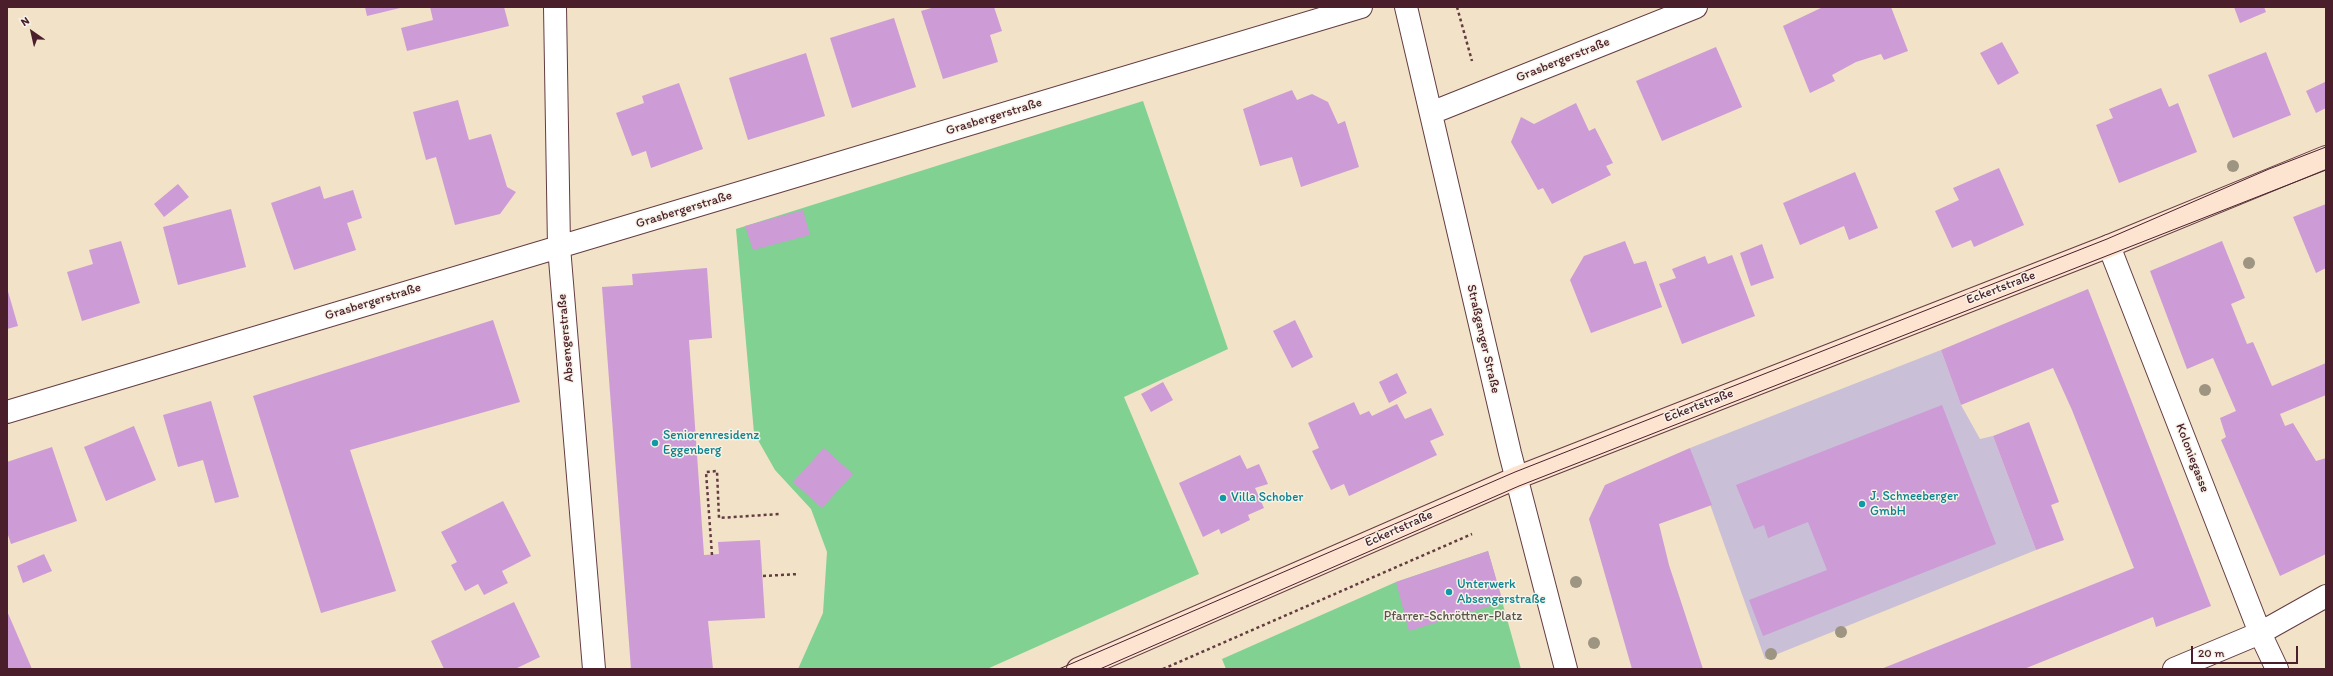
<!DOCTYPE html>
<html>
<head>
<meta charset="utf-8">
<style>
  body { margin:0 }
  #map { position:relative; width:2333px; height:676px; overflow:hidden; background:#f2e2c7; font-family:Itim,sans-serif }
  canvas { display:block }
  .frame { position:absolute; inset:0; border:8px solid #4a1f2b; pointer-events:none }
  .north { position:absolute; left:12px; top:12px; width:40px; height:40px; -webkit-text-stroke:3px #f7f3e8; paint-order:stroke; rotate:326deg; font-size:11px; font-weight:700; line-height:16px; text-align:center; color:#4a1f2b }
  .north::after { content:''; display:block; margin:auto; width:14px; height:18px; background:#4a1f2b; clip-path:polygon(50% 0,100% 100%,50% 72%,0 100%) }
  .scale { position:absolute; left:2191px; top:646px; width:107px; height:18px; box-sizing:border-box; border:2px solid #4a1f2b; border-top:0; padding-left:5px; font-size:12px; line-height:14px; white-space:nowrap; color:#4a1f2b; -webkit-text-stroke:3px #f7f3e8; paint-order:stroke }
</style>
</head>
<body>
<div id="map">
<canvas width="2333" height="676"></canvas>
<div class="frame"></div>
<div class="north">N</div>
<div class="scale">20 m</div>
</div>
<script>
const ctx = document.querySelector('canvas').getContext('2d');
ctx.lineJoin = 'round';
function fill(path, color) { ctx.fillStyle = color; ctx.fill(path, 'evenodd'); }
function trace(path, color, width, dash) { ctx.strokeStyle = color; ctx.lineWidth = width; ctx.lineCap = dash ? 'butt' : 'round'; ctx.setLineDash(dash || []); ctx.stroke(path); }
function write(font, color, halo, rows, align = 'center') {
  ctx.font = font + ' Itim,sans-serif'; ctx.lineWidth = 3; ctx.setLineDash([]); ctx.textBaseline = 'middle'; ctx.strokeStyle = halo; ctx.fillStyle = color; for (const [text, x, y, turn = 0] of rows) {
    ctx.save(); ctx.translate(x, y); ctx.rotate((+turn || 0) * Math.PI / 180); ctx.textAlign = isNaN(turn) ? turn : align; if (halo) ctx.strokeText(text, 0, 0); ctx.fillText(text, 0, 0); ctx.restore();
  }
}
const industrial = new Path2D(`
  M1941,350l20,55 19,34 13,-3 43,114 -271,109 -75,-211z`);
const green = new Path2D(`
  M1143,101l85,248 -104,48 75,177 -212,95h-189l25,-56 4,-61 -16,-43 -36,-39 -21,-37 -18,-204z
  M1488,551l33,118h-295l-4,-10 174,-77z`);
const building = new Path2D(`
  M365,7h35v1l-33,8z
  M430,7h74l5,19 -102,25 -6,-23 32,-8z
  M935,7h59l8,24 -12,4 8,27 -55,17 -22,-68z
  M1823,7h68l17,44 -24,9 -3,-6 -25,8 -24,13 3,6 -25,12 -27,-67z
  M2234,7h30l2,5 -26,11z
  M894,18l22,69 -64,21 -22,-70z
  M2002,42l17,31 -21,12 -18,-32z
  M1716,47l26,60 -80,34 -26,-60z
  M2266,52l25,63 -58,23 -25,-63z
  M806,53l19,63 -77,24 -19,-62z
  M2325,82l1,26 -10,5 -10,-22z
  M679,83l24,66 -52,19 -5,-17 -14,5 -16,-43 28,-10 -2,-7z
  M2161,88l8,19 9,-4 19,49 -78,31 -23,-58 17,-7 -4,-9z
  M1292,90l5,10 15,-6 16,8 10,22 7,-3 14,46 -58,20 -9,-30 -32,9 -17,-57z
  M458,100l11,40 22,-6 16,53 9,5 -16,22 -45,11 -19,-68 -10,3 -13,-48z
  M1576,103l13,28 6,-3 18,35 -7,3 5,9 -59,29 -9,-16 -5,2 -27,-48 10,-25 13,7z
  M1999,168l25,57 -50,22 -3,-7 -19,8 -17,-37 24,-11 -6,-12z
  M1855,172l23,56 -29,12 -5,-14 -44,19 -17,-42z
  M178,184l11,13 -25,20 -10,-13z
  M320,186l4,13 29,-9 9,28 -15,5 9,27 -62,20 -23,-67z
  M2326,204v64l-10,5 -23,-56z
  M231,209l15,58 -68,18 -15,-58z
  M803,210l7,25 -57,15 -8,-24z
  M121,241l19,62 -58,18 -15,-49 26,-8 -4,-14z
  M1625,241l9,23 12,-3 16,46 -71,26 -21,-53 14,-24z
  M2222,241l23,57 -14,6 16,40 6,-2 19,44 54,-23v32l-46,19 5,12 8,-3 23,38 10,-3v96l-46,22 -59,-136 5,-3 -6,-19 16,-7 -23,-53 -26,11 -37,-98z
  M1762,244l12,34 -23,8 -11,-33z
  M1732,255l23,61 -73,28 -23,-60 17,-6 -4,-9 33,-13 3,8z
  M707,268l5,70 -23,2 15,215 15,-1 -1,-12 42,-2 5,78 -57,3 5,48h-82l-29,-382 31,-2 -1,-11z
  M7,288l11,38 -11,3z
  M2088,289l123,317 -55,21 -3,-10 -129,52h-143l253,-101 -62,-158 -19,-42 -92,37 -20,-55z
  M493,320l27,82 -170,48 46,141 -75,22 -68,-217z
  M1295,320l18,37 -21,11 -19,-37z
  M1397,373l10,20 -18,10 -10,-21z
  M1163,382l10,18 -22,12 -10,-18z
  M211,401l28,96 -24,6 -12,-43 -25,7 -15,-52z
  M1354,402l6,13 9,-4 3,5 25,-12 8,15 26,-11 13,27 -14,6 7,14 -88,41 -5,-12 -13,6 -19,-39 7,-3 -11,-25z
  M1942,405l54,139 -233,92 -14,-36 78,-30 -19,-48 -40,16 -4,-13 -10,4 -18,-44z
  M2029,422l30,80 -8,3 13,35 -28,10 -43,-114z
  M134,426l22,54 -50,21 -22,-54z
  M52,447l25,74 -66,23 -4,-12v-70z
  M824,448l29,26 -31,34 -29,-26z
  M1690,448l22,57 -53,19 10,41 34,104h-71l-43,-150 16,-34z
  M1240,455l7,14 12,-5 9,20 -13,4 9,20 -16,7 2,5 -29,14 -2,-5 -16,8 -24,-54z
  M503,501l28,55 -29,15 6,12 -24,12 -6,-11 -13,7 -14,-26 6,-3 -16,-30z
  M1488,551l15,51 -94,29 -13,-49z
  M44,554l8,17 -29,12 -6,-17z
  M514,602l26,55 -25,12h-71l-13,-28z
  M7,611l25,58h-25z`);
const path = new Path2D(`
  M1457,7l15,54
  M712,555l-6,-83 11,-1 2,47 60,-4
  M763,576l36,-2
  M1163,669l309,-135`);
const street = new Path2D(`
  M555,7l4,240 35,422
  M1406,7l104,446 56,216
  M1431,113l265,-106
  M2109,246l151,387 17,36
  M7,412l1354,-405
  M2174,669l86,-36 66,-37`);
const secondary = new Path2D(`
  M1078,669l438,-191 593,-232 217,-89`);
const tram = new Path2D(`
  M1059,669l456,-197 592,-233 162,-70 57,-22
  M1100,669l419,-183 807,-316`);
const trees = [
  [2233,166],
  [2249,263],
  [2205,390],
  [1576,582],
  [1841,632],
  [1594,643],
  [1771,654]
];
const markers = [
  [655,443,4,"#0f9aa8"],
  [1223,498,4,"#0f9aa8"],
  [1862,504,4,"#0f9aa8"],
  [1449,592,4,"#0f9aa8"]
];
const streetNames = [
  ["Grasbergerstraße",1563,60,-22],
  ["Grasbergerstraße",994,117,-17],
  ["Grasbergerstraße",684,210,-17],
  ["Eckertstraße",2001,288,-21],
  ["Grasbergerstraße",373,302,-17],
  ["Absengerstraße",566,338,-95],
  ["Straßganger Straße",1483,339,77],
  ["Eckertstraße",1699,406,-21],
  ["Koloniegasse",2192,458,69],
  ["Eckertstraße",1399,529,-24]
];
const cultureNames = [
  ["Seniorenresidenz",663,436],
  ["Eggenberg",663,451],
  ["J. Schneeberger",1870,497],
  ["GmbH",1870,512],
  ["Villa Schober",1231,498],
  ["Unterwerk",1457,585],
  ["Absengerstraße",1457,600]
];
const parkNames = [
  ["Pfarrer-Schröttner-Platz",1453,617]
];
fill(industrial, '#c9bfd7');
fill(green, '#81d192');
fill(building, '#cd9bd6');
trace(street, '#633c42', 24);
trace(secondary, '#633c42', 24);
trace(path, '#633c42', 2.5, [3, 3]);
trace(street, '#fff', 22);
trace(secondary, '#fde4d1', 22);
trace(tram, '#4a1f2b', 1);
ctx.fillStyle = '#9e9482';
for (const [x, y] of trees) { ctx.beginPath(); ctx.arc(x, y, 6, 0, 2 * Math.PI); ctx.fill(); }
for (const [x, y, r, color] of markers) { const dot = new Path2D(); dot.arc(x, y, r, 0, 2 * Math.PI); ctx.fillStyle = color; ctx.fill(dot); trace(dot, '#f7f3e8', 1.5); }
write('13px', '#4a1f2b', '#f7f3e8', streetNames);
write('13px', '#0d838f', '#f7f3e8', cultureNames, 'left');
write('13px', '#5a544a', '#f7f3e8', parkNames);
</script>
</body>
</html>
